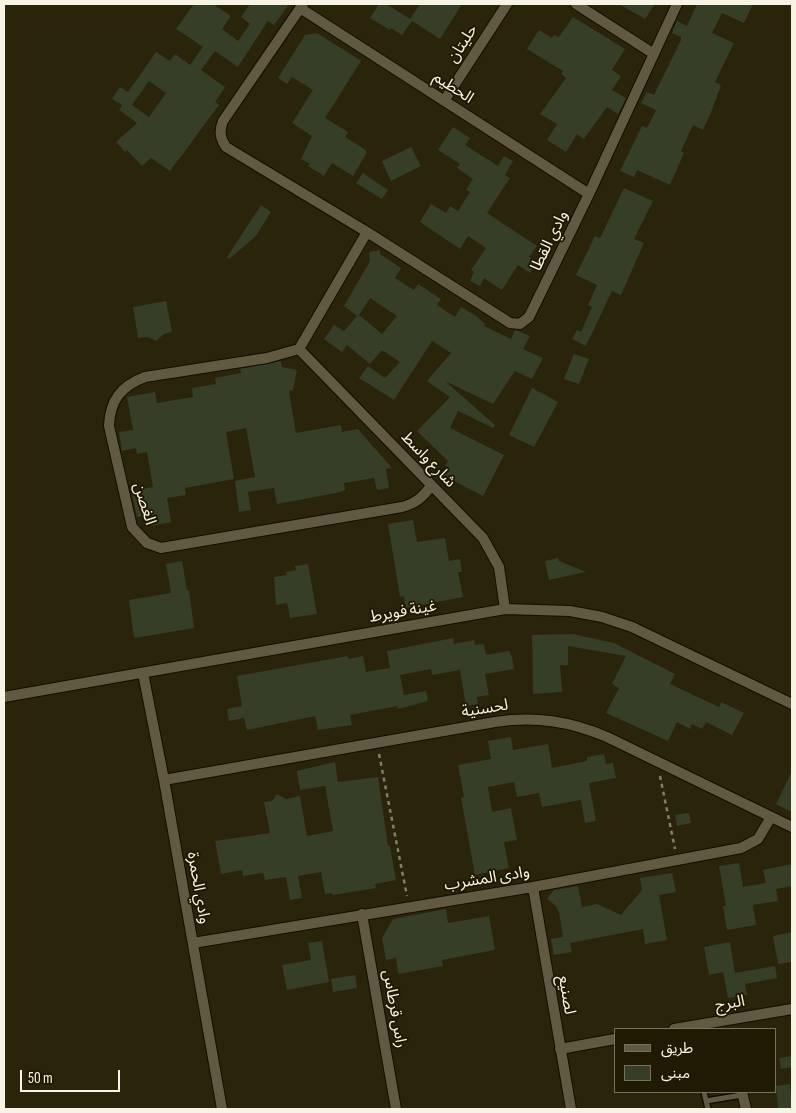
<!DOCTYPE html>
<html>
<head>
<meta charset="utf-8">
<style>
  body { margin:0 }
  #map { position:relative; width:796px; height:1113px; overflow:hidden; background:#2a240b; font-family:"Sofia Sans Condensed","Noto Sans Arabic",sans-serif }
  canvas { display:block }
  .frame { position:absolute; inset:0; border:5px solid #f8f4e5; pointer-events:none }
  .legend { position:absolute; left:614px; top:1028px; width:162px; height:65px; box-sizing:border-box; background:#201a03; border:1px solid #76715d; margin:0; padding:6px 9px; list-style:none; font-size:15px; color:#f8f4e5 }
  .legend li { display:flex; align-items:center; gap:10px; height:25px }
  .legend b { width:25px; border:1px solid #76715d }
  .scale { position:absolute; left:20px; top:1070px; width:100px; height:22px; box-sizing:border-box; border:2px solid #f8f4e5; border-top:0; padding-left:6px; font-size:15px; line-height:18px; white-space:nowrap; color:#f8f4e5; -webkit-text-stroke:4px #201a03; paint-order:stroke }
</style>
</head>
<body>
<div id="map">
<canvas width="796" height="1113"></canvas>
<div class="frame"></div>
<ul class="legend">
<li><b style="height:6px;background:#615a40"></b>طريق</li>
<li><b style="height:14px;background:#363e27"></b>مبنى</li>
</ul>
<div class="scale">50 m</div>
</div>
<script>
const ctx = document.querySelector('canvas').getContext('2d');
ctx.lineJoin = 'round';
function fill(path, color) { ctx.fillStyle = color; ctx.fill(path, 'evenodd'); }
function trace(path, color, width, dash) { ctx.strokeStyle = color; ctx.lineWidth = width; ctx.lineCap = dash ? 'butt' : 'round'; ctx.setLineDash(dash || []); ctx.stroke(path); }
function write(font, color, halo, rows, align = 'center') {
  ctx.font = font + ' "Sofia Sans Condensed","Noto Sans Arabic",sans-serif'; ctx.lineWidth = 4; ctx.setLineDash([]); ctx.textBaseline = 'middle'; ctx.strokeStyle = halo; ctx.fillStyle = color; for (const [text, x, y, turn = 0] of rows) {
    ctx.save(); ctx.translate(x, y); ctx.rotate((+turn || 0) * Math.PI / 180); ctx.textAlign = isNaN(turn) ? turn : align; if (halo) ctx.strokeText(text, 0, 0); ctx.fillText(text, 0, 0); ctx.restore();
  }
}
const building = new Path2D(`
  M194,4h19l18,12 -9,13 16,12 12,-17 -9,-7 9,-13h39l-15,21 -6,-4 -30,46 -23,-16 -14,19 24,17 -10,15 4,3 -49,66 -19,-13 -9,8 -15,-16 -2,2 -9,-10 21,-19 -18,-13 3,-5 -10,-6 8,-12 8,5 28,-40 14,9 5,-7 15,11 13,-18 -27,-18zM149,81l17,12 -17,24 -17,-12z
  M379,4h7l24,15 10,-15h42l-22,35 -28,-18 -10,14 -11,-7 -1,2 -20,-12z
  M619,4h36l-10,15z
  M697,4h56l-9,19 -22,-10 -10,20 22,10 -19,39 6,3 -9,25 -9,20 -10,-5 -12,26 3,2 -14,32 -33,-15 -3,7 -14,-6 22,-45 5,2 9,-18 -15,-7 6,-11 7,3 27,-55v-3l-9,-4 5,-12 10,5z
  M573,17l52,32 -13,21 9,6 -9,14 14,8 -8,16 -11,-7 -23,32 -7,-5 -11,18 -19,-12 10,-16 -17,-10 26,-36 -5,-4 2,-3 -36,-22 12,-19 13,8 2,-3 5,2z
  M317,33l44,28 -36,57 23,14 -3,5 21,13v4l-13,22 -21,-13 -8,13 -16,-10 2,-2 -9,-5 11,-23 -20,-13 21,-33 -21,-13 -5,7 -9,-6 27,-43z
  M453,127l17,11 -5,7 33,21 6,-10 9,5 -8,14 5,3 -23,35 50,33 -8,11 8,5 -7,11 -12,-8 -16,25 -18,-12 -4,8 -10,-5 4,-9 -3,-2 15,-22 -18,-12 -8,13 -40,-27 11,-18 15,9 4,-7 8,5 12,-19 -4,-2 7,-11 -16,-11 3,-4 -22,-14z
  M411,147l10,19 -30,15 -9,-20z
  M363,173l25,17 -6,9 -26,-16z
  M624,188l29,13 -19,38 10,4 -23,52 -9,-4 -26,55 -14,-7 5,-9 4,2 11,-25 -4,-2 9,-20 -21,-10 19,-39 5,2z
  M261,205l10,7 -15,24 -27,23 -2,-2z
  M380,250v4l21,14 -6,10 19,12 4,-6 23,15 -4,6 18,12 6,-10 15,9 9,8 -1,2 27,13 4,-9 15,6 -7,13 20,9 -11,21 -17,-8 -22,33 -48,-23 50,44 -2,3 -35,-17 -8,17 54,27 -21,41 -29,-15 -2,2 -9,-8 6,-7 -4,-3 3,-4 -31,-30 33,-34 -23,-16 24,-28 -19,-12 -38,59 -35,-22 9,-12 17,12 15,-16 -18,-12 -12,14 -23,-19 -5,7 -18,-13 10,-14 10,6 13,-15 -13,-10 26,-45 -1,-9zM370,298l27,18 -15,18 -23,-19z
  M166,301l6,31 -8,2 -8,7 -8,-4 -10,1 -5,-31z
  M574,354l15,5 -10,25 -15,-5z
  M281,361l1,6 15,3 -4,20 -4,1 7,42 45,-8 1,7 16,-3 34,39 -6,1 3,19 -12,2 -3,-12 -30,5 1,7 -9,3 -59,11 -3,-16 -26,4 3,18 -12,2 -4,-31 20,-4 -9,-49 -20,4 8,47 -49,9 1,7 -19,3 4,24 -20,4 -2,-11 -12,2 -6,-26 22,-4 -6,-35 -10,2 -1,-6 -14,3 -3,-19 14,-2 -6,-33 28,-5 2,11 36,-6 -1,-9 24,-4 -1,-6 26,-5 -1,-4z
  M532,388l26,14 -24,45 -25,-12z
  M413,520l4,22 28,-4 4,23 11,-2 2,13h-4l5,25 -57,11 -2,-12 -4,1 -12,-73z
  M558,558l1,3 27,11 -37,8 -4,-19z
  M182,561l5,29h2l5,38 -60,10 -5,-38 42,-7 -5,-29z
  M308,564l9,50 -27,4 -3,-15 -11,2 -2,-28 13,-2 -1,-3 10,-2 -1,-4z
  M573,634l41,9 61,31 -5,10 49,23 2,-5 23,11 -12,22 -26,-13 -4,7 -10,-5 -2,5 -13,-7 -9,19 -62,-28 13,-25 -7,-4 14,-28 -58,-10v19h-8l2,27 -29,2 -1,-59z
  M453,638l1,6 20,-4 1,5 9,-1 2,11 23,-4 3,6 2,12 -29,5 4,21 -12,2 1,7 -12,2 -6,-36 -28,5 -1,-6 -31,6 4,20 22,-4 2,10 -30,8 -1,-3 -47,9 2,10 -34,5 -3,-14 -68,14 -3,-12 -15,3 -2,-12 15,-3 -5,-30 111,-20v3l15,-3 3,16 24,-4 -3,-17z
  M511,737l2,13 35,-6 4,24 35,-7v-4l17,-3 2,10 7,-1 3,15 -27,5 7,38 -11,2 -4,-23 -39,7 -3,-14 -22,4 -3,-15 -26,5 4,25 19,-4 6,32 -13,2 5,26 -34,7 -14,-77 3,-1 -6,-32 33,-6 -3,-18z
  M335,762l3,20 40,-5 10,69h2l6,34 -21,4 1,4 -43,7 -1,-2 -7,1 -4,-22 -23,4 4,22 -12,2 -4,-23 -21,3 -2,-7 -20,3 -1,-6 -21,4 -6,-33 55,-8 -6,-31 8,-1 5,-7 9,5 14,-3 7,40 26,-5 -8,-45 -25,4 -3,-19z
  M792,771v41l-16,-8z
  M689,813l2,10 -14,3 -2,-11z
  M739,863l4,24 23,-4 -3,-13 29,-6v22l-16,3 2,12 -25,4 3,20 -29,5 -4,-24h3l-7,-40z
  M672,873l4,19 -17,3 8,45 -22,4 -2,-15 -73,14 2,9 -18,3 -3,-16 12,-2 -4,-25 -3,-6 -9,-7 7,-9 24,-4 4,21 15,-3 24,11 21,-25 -2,-12z
  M446,909l2,14 41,-7 6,34 -53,10 1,6 -45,8 -2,-16 -10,2 -4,-22 11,-19z
  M792,932v30l-14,2 -5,-28z
  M322,941l7,41 -42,8 -5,-25 29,-5 -3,-17z
  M730,942l5,31 40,-7 2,12 -32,6 2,11 -19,3 -5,-26 -14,3 -5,-28z
  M355,975l2,13 -24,4 -2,-13z
  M792,1056v11l-11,2 -2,-11z
  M790,1084l2,25h-14l-2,-23z`);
const path = new Path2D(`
  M379,754l28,142
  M660,776l15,73`);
const lane = new Path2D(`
  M704,1092l4,17
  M706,1101l36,-6`);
const street = new Path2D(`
  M303,4l-80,117c-4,10 -3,17 3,26l141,85 143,91 10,1 9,-7 60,-123 88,-190
  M576,4l78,50
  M300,8l289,186
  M444,101l63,-97
  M299,349l-32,9 -122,19c-24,9 -35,23 -36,49l23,101 15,16 14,5 241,-41c14,-4 21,-10 29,-21
  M299,349l184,189 16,29 6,42
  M299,349l68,-117
  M143,673l21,107 58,329
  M4,697l501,-88 65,2 32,6 30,10 160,77
  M164,780l331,-58c41,-6 74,-1 112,15l185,90
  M533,887l38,222
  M362,914l34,195
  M193,943l340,-56 208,-39 17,-9 13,-22
  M674,1029l118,-20
  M560,1049l55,-10
  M742,1092l4,17`);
const streetNames = [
  ["حليتان",463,44,-57],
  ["الحطيم",453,88,33],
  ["وادي القطا",550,241,-64],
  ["شارع واسط",428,460,46],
  ["الغصن",144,504,73],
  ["غينة فويرط",403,612,-10],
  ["لحسنية",485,709,-9],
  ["وادى المشرب",487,879,-9],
  ["وادي الحمرة",198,888,80],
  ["لصنيع",566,995,80],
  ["البرج",730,1004,-10],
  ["راس قرطاس",394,1009,80]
];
fill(building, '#363e27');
trace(lane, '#120d00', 8);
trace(street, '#120d00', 12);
trace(path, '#837e69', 2.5, [4, 4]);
trace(lane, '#615a40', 5);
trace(street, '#615a40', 10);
write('16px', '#f8f4e5', '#201a03', streetNames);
</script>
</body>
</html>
